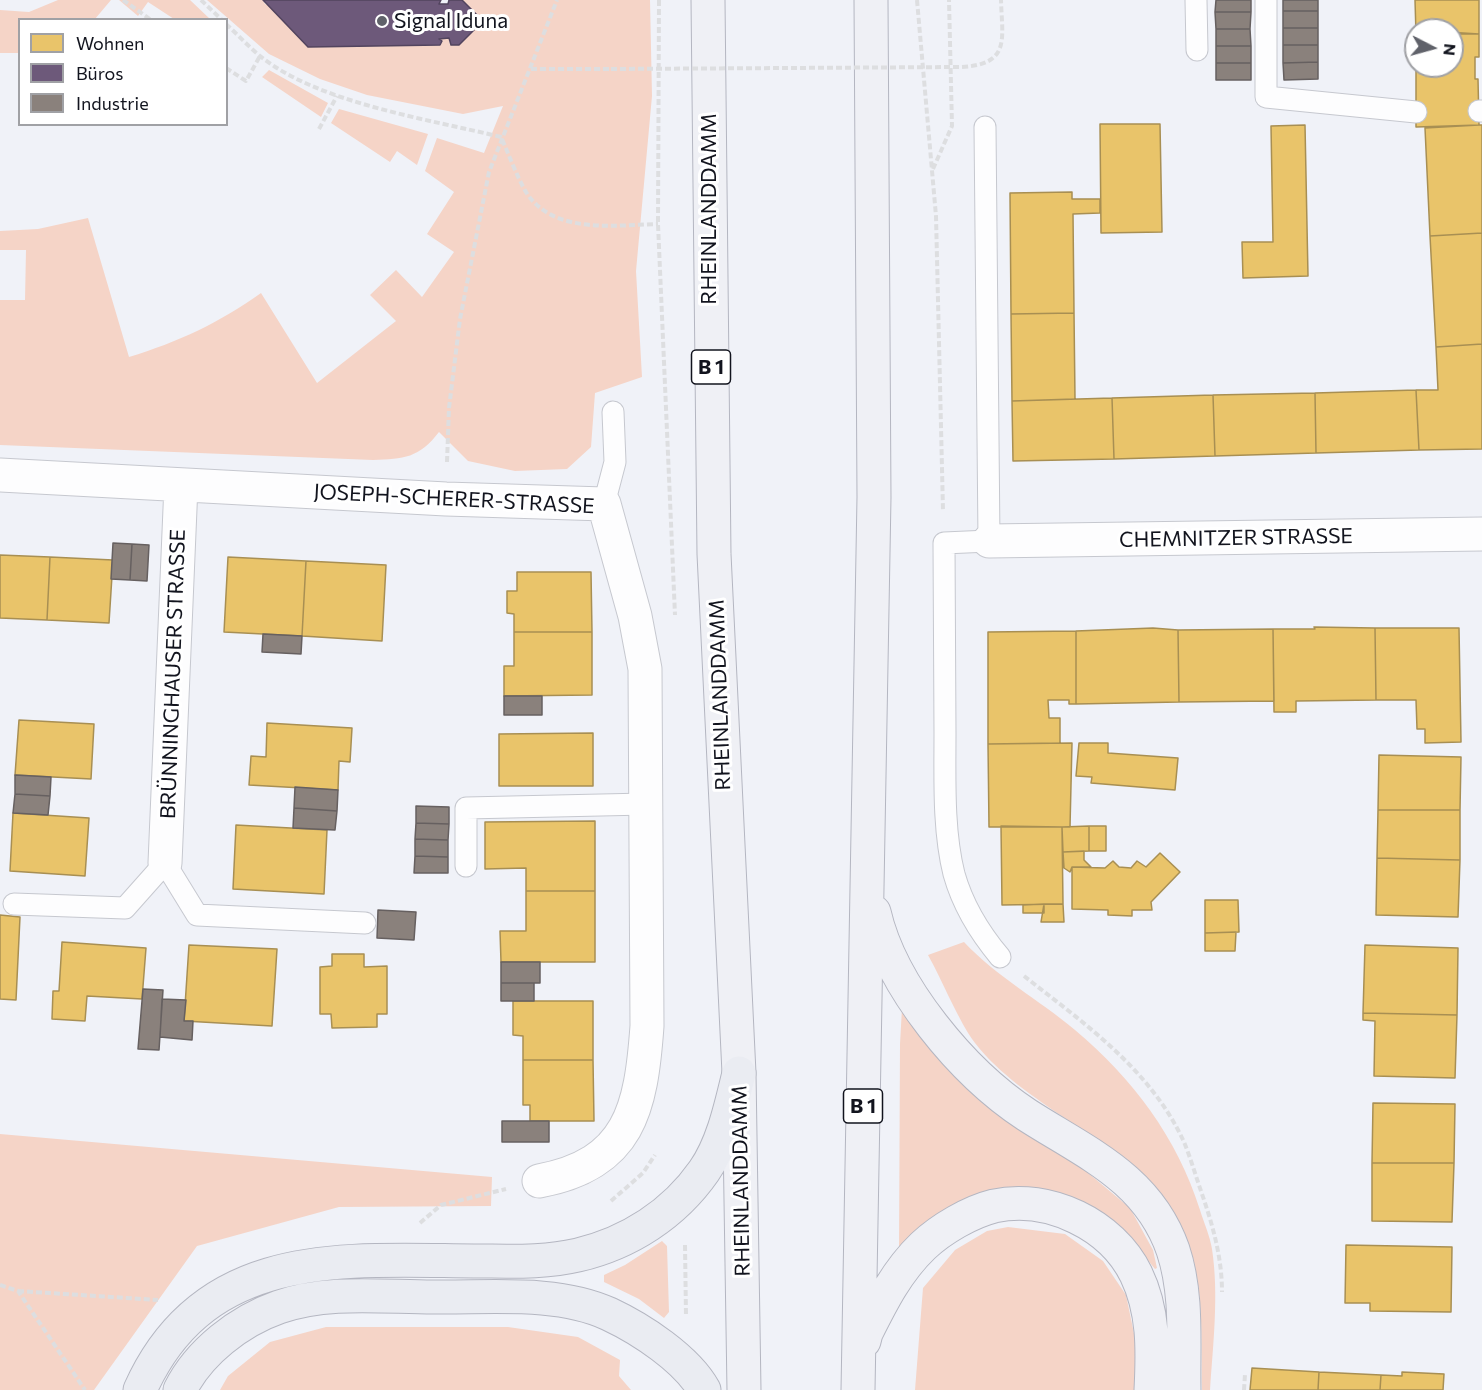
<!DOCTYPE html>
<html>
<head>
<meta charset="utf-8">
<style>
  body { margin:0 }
  #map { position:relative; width:1482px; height:1390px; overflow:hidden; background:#f0f2f8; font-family:Commissioner,sans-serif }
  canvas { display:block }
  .legend { position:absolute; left:18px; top:18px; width:210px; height:108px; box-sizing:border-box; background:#fff; border:2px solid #a0a1a5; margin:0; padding:8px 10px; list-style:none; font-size:18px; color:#12141e }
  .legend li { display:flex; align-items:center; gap:12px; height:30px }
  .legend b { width:30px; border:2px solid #a0a1a5 }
  .north { position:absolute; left:1404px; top:18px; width:60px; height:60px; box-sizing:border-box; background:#fff; border:2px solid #a0a1a5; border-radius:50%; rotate:96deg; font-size:16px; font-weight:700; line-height:24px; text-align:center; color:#12141e }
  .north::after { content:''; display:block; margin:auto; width:21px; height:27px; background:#60626a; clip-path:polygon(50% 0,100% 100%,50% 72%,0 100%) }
</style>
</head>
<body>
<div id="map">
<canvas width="1482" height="1390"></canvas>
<ul class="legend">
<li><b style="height:16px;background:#e9c46a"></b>Wohnen</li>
<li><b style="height:16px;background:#6d597a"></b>Büros</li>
<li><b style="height:16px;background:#8a817c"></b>Industrie</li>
</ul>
<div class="north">N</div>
</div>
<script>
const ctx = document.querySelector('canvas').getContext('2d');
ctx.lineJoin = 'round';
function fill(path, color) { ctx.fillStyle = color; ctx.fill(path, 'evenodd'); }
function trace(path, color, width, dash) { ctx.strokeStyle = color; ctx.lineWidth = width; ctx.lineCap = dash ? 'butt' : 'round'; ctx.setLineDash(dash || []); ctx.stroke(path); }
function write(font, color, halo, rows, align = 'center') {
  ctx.font = font + ' Commissioner,sans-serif'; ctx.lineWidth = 6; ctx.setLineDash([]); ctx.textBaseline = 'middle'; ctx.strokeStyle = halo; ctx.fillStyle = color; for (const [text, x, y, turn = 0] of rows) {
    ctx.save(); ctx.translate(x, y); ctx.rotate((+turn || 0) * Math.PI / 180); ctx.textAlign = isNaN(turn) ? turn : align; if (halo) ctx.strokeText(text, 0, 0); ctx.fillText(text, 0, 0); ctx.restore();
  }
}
const green = new Path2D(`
  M58,0h53l-16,19 -75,1 -1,33h-19v-43l29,2z
  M119,0h71l20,19h-36l-26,-17 -10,14z
  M207,0h56l2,4 130,42 45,-1 2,-3 -3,-3 10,-1 1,7h9l20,-20v-8l-17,-17h188l2,96 -16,175 6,106 -47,16 -4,54 -24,22 -52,2 -47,-10 -29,-29c-20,26 -35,27 -66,28l-373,-15v-145h25l1,-50h-26v-19l38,-2 50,-11 41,139c49,-15 90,-34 132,-64l56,90 79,-62 -26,-26 26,-25 26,27 32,-45 -27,-18 27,-42 -29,-21 12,-33 47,15 19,-47 -40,8 -96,-19 -47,-16 -51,-25z
  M269,70l59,33 -7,14 -59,-40z
  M339,109l89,25 -11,31 -20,-14 -7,11 -59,-39z
  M964,942c33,35 74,57 111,88 58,49 102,107 125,180 4,13 10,26 12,39 7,46 1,95 -2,141h-8c-1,-88 6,-157 -65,-222 -21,-19 -48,-33 -71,-49 -32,-22 -67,-45 -91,-76 -16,-21 -33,-63 -47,-88z
  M903,990l172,172 55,46 23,42 4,18 -2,1 -31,-38 -40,-29 -42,-12 -40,-2 -37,12 -66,52 1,-208z
  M0,1134l492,43 -1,29 -152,1 -142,39 -103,144h-94z
  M1008,1227l57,7 38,27 23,34 11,53 -1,42h-221l8,-102 32,-38 32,-19z
  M662,1241l5,5 2,66 -5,6 -25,-19 -35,-17v-7l21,-10z
  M326,1327h182l70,10 42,23 -1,16 12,14h-411l8,-14 42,-34z`);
const homes = new Path2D(`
  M1415,0h64v34l-63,-4v4z
  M1416,34v32h36v-32h27v23h-4v22h3l1,46 -63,2z
  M1100,124h60l2,108 -61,1z
  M1305,125l3,151 -65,2 -1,-36h31l-2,-116z
  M1479,125h3v108l-52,3 -5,-108z
  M1072,192v7h28v14l-27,1 1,99 -63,1 -1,-121z
  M1482,233v111l-46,3 -6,-111z
  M1074,313l1,86 -63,2 -1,-87z
  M1482,344v105l-63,1 -3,-60h22l-2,-43z
  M1416,390l3,60 -103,3 -1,-60z
  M1315,393l1,60 -101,3 -2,-61z
  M1213,395l2,61 -101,3 -2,-61z
  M1112,398l2,61 -101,2 -1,-60z
  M0,555l50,2 -3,63 -47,-2z
  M50,557l63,3 -4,63 -62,-3z
  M228,557l78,4 -4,75 -78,-4z
  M306,561l80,4 -4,76 -80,-5z
  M517,572h74l1,60h-78v-18l-7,-1v-22h10z
  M1314,627l61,1 1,72 -80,1v11h-22l-1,-83h42z
  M1153,628l25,2 1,72 -103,2v-73z
  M1375,628h84l2,114 -36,1v-14h-8l-1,-29h-40z
  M1273,629l1,72 -95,1 -1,-72z
  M1076,631v73h-7v-4h-21l1,18h11v25l-72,1v-112z
  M514,632h78v63l-88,1v-30h10z
  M19,720l75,4 -3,55 -76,-4z
  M267,723l85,5 -2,34 -11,-1 -1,29 -89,-5 2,-29 15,1z
  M593,733v53h-94v-52z
  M1072,743l-2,84h-81l-1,-83z
  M1079,743h29v10l70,5 -3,32 -84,-7 1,-6 -16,-1z
  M1379,755l82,2 -1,53h-82z
  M1378,810h82v50l-83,-2z
  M13,813l76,5 -4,58 -75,-5z
  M595,821v70h-69v-23l-41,1v-47z
  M236,825l91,5 -3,64 -91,-5z
  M1001,826l61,1 1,77 -61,1z
  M1089,826h17v25h-17z
  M1089,826v25l-26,1 -1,-25z
  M1084,851v9l7,7h-19l-2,5 -6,-4 -1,-16z
  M1160,853l20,19 -29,30 1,8h-20v6l-24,-1v-5l-36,-1v-42l33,1 8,-7 6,6 12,1 6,-7 9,6z
  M1377,858l83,2 -2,57 -82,-2z
  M526,891h69v71h-94l-1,-31h26z
  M1205,900h33l1,32 -34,1z
  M1044,904v9h-21v-8z
  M1044,904h19l1,18h-23z
  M0,915l20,2 -4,83 -16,-1z
  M1236,932l-1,19h-30v-18z
  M62,942l84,6 -4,51 -55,-3 -2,25 -33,-2 1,-28h6z
  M189,945l88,4 -5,77 -88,-5z
  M1365,945l93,3 -1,67 -94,-2z
  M332,954h32v13l23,-1v48h-10v13l-45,1 -1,-14h-11v-47l12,-1z
  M513,1001h80v59h-70v-24l-10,-1z
  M1363,1013l94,2 -2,63 -81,-2 1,-55 -12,-1z
  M523,1060h70l1,61h-64v-16h-7z
  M1373,1103l82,1 -1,59h-82z
  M1372,1163h82l-2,59 -80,-1z
  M1346,1245l106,2 -1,65 -81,-1v-8h-25z
  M1252,1368l67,4 -1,18h-68z
  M1319,1372l62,3 -1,15h-62z
  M1402,1372l42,2 -1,16h-63l1,-15 21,1z`);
const offices = new Path2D(`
  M263,0h178l-2,4h9l1,-4h13l17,17v8l-20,20h-8l-2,-7 -10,1 3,2 -2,4 -132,2z`);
const industry = new Path2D(`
  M1216,0h35v12h-36z
  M1283,0h35v11h-35z
  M1283,11h35v17h-35z
  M1215,12h36l-1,17h-34z
  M1283,28h35v17h-35z
  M1216,29h34l1,17h-35z
  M1283,45h35v17l-35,1z
  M1216,46h35v17h-35z
  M1318,62v17l-34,1 -1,-17z
  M1216,63h35v17h-35z
  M113,543l19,1 -2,36 -19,-1z
  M132,544l17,1 -2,36 -17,-1z
  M263,634l39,2 -1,18 -39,-2z
  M504,696h38v19h-38z
  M15,775l36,2 -1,19 -35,-2z
  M295,787l43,3 -1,21 -43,-3z
  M15,794l35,2 -2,19 -35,-2z
  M416,806l33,1v17l-33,-1z
  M294,808l43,3 -2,19 -42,-2z
  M416,823l33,1 -1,16 -33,-1z
  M415,839l33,1v17l-33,-1z
  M415,856l33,1v16h-34z
  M378,910l38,2 -2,28 -37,-2z
  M501,962h39v21h-39z
  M501,983h33v18h-33z
  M143,989l20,1 -4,60 -21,-1z
  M162,999l24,1 -2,21h9l-1,19 -32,-3z
  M502,1121h47v21h-47z`);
const path = new Path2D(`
  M123,0l28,20
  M201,0l21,20
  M659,0l-1,224 17,391
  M917,0l19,216 7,295
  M226,24c11,10 22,22 34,32 58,47 168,63 241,81 7,15 20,51 30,62 30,35 86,26 127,25
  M962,67c49,-3 40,-28 39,-67
  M226,68l20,13 14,-25
  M531,69h80
  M319,129l18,-33
  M933,169l19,-43 -3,-126
  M447,462l2,-54 11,-89 29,-147 68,-172
  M1024,976c61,48 127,94 160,166 7,17 12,35 18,52 11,32 20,64 20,98
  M611,1201l32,-28 12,-18
  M420,1223l21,-18 65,-16
  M685,1245l1,71
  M0,1285l18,6 67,99
  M18,1291l140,9
  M1244,1390l1,-16`);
const service = new Path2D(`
  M1196,0l1,50
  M1266,0v97l150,15
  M1479,111h3
  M985,127l4,414 -45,2c0,63 1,127 1,191 0,45 -2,96 9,140 9,32 25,58 46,83
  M604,504l11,-42 -2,-50
  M466,866v-58l180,-4
  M14,904l111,4 40,-45 32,52 168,8`);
const minor = new Path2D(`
  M0,475l446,24 158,5 31,112 10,53 2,357c-6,83 -17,138 -108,155
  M989,541l493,-7
  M165,863l16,-378`);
const primary = new Path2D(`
  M708,0l6,554 25,519 5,317
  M874,912c17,75 89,161 153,203 59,38 121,63 146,135 15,45 10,94 11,140
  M864,1341l2,-8c16,-32 31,-62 57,-87 18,-17 47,-34 71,-40 55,-12 118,19 142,68 18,37 17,76 15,116
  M858,1390l16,-893 -3,-497`);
const trunk = new Path2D(`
  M140,1390c64,-144 203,-130 334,-129 35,0 70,2 104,-6 51,-12 96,-41 126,-84 19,-27 27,-65 35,-98
  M180,1390c19,-38 59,-69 99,-83 48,-17 104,-10 154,-10 56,1 124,-7 176,17 32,15 78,45 95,76`);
const pathBridge = new Path2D(`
  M611,69l351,-2`);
const markers = [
  [382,21,6,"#60626a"]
];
const shields = [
  [711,367,39],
  [863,1106,39]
];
const shieldNames = [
  ["B 1",711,367],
  ["B 1",863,1106]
];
const poiNames = [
  ["Signal Iduna",394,21]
];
const streetNames = [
  ["RHEINLANDDAMM",709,209,-90],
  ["JOSEPH-SCHERER-STRASSE",454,499,3],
  ["CHEMNITZER STRASSE",1236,538,-1],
  ["BRÜNNINGHAUSER STRASSE",173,674,-88],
  ["RHEINLANDDAMM",720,695,-92],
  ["RHEINLANDDAMM",741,1181,-91]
];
fill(green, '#f5d4c7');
fill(homes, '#e9c46a');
trace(homes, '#a88f53', 1.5);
fill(offices, '#6d597a');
trace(offices, '#52445e', 1.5);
fill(industry, '#8a817c');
trace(industry, '#666060', 1.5);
trace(service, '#c6c8cf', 23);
trace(minor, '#c6c8cf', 35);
trace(primary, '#b4b6c1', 35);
trace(trunk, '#b4b6c1', 35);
trace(path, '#dddee0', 4, [6, 3]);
trace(service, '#fdfdfe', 21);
trace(minor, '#fdfdfe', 33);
trace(primary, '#eff0f5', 33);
trace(trunk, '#eaecf2', 33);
trace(pathBridge, '#dddee0', 4, [6, 3]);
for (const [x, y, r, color] of markers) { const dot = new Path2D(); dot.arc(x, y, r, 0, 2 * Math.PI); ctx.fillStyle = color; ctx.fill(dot); trace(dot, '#fff', 2); }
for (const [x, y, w] of shields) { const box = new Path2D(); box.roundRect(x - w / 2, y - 17, w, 34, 4.5); ctx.fillStyle = '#fff'; ctx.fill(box); trace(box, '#12141e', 1.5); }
write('bold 20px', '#12141e', null, shieldNames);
write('21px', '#12141e', '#fff', poiNames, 'left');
write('21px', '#12141e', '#fff', streetNames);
</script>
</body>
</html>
